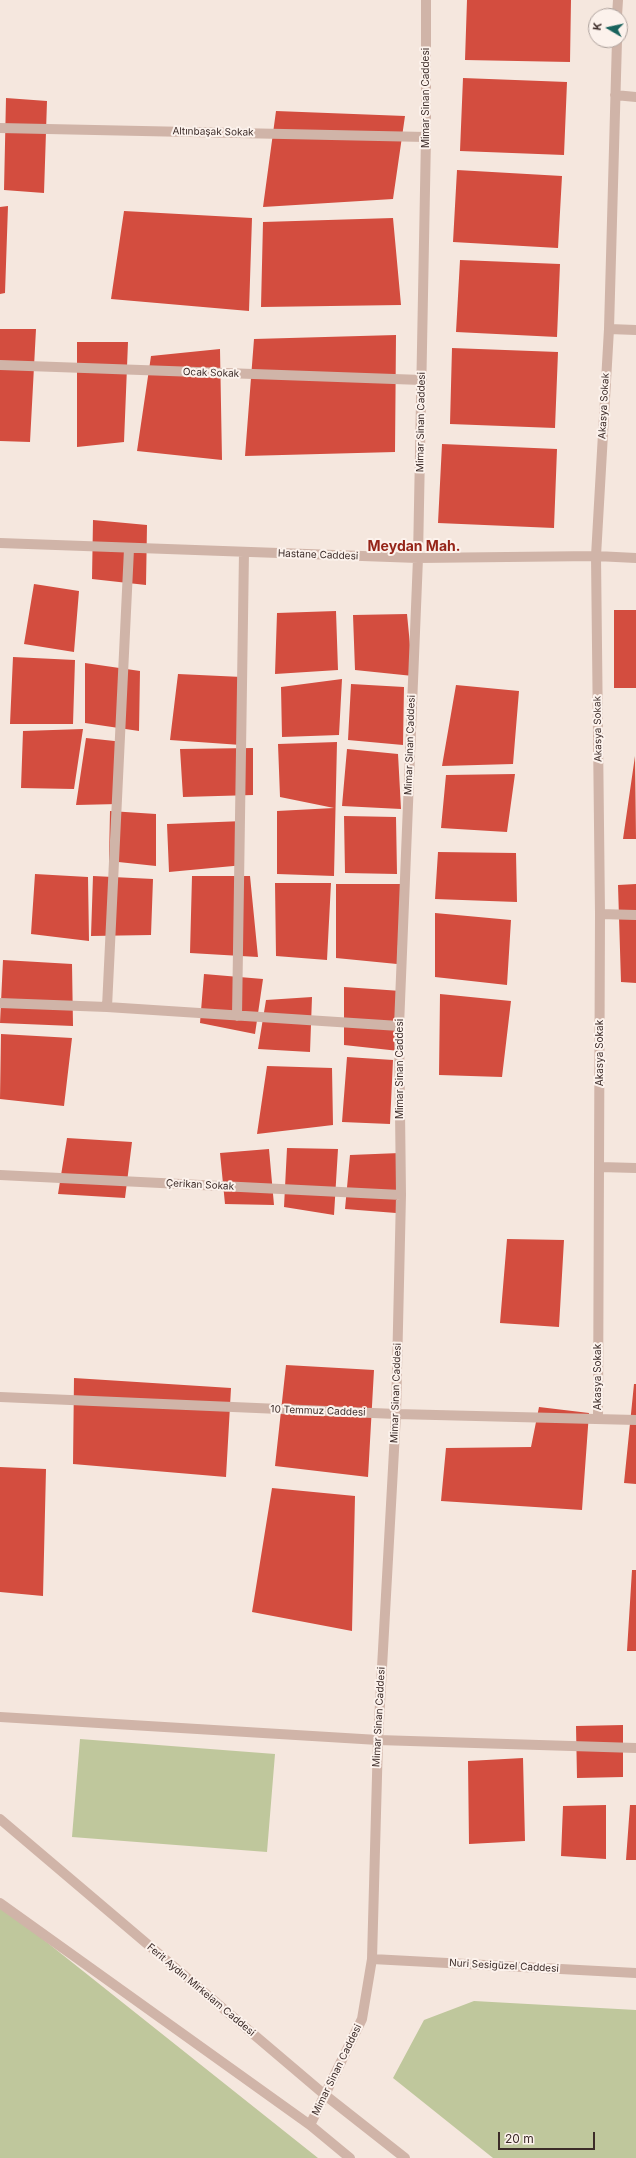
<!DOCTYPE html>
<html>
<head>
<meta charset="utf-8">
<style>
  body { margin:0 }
  #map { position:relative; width:636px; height:2158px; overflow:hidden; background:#f5e7de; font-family:Inter,sans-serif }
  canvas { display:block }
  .north { position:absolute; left:588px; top:8px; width:40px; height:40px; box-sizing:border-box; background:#fcf2ec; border:1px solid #afa39e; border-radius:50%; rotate:279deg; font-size:11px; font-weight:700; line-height:16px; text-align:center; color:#3c2c29 }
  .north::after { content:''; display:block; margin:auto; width:14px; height:18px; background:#19635d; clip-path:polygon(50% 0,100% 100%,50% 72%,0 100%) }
  .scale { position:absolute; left:498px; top:2132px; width:97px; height:18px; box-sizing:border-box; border:2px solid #3c2c29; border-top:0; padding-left:5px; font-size:12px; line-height:14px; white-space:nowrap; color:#3c2c29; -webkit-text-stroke:3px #fcf2ec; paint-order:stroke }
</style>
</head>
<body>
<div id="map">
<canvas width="636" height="2158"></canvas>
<div class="north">K</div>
<div class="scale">20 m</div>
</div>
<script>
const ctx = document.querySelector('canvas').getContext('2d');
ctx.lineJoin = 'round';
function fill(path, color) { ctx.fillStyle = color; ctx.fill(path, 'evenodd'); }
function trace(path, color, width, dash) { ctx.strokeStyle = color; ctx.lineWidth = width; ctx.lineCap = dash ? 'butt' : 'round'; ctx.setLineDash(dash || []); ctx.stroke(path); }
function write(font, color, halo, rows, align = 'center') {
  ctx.font = font + ' Inter,sans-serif'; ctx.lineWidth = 4; ctx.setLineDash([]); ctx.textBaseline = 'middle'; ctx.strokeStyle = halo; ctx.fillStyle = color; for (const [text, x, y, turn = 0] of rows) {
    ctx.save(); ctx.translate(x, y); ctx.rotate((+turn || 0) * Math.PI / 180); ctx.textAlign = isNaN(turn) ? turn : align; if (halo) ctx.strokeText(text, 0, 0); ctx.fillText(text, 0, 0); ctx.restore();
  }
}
const green = new Path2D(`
  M80,1739l195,15 -8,98 -195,-15z
  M0,1905l318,253h-318z
  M474,2001l162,9v148h-143l-100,-80 31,-58z`);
const building = new Path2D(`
  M467,0h104l-1,62 -105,-2z
  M463,78l104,4 -3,73 -104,-4z
  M6,98l41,3 -3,92 -40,-3z
  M276,111l129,5 -12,83 -130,8z
  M457,170l105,6 -4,72 -105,-6z
  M8,206l-3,87 -5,1v-87z
  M124,211l128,7 -3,93 -138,-12z
  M393,218l8,87 -140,2 2,-85z
  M460,260l100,4 -3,73 -101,-5z
  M0,329h36l-6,113 -30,-1z
  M396,335l-1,117 -150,4 9,-117z
  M77,342h51l-4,100 -47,5z
  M452,348l106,4 -3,76 -105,-4z
  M220,349l2,111 -85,-9 14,-95z
  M442,444l115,5 -3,79 -116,-5z
  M93,520l54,5 -1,60 -54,-6z
  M34,584l45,7 -5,61 -50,-8z
  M614,610h22v78h-22z
  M336,611l2,59 -63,4 2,-61z
  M407,614l6,62 -58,-6 -2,-55z
  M13,657l62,3 -2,64h-63z
  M85,663l55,8 -1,60 -54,-8z
  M178,674l64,3 -1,68 -71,-5z
  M342,679l-3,56 -57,2 -1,-50z
  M351,684l53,3 -1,58 -55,-5z
  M456,685l63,6 -6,73 -71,2z
  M83,729l-9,60 -53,-1 2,-57z
  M86,738l38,4 -6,62 -42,1z
  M337,742l-3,134 -57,-2v-63l57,-3 -54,-11 -2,-53z
  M253,748v47l-70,2 -3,-48z
  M347,749l51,5 3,55 -59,-3z
  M635,756l1,83h-13z
  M515,774l-8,58 -66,-4 5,-53z
  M110,811l46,3v52l-47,-5z
  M344,816l52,1 1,57 -52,-1z
  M244,821v44l-75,7 -2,-48z
  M438,852l78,1 1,49 -82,-3z
  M35,874l53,3 1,64 -58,-7z
  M93,876l60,3 -2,56 -60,1z
  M192,876h58l8,81 -68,-4z
  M275,883h56l-4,77 -51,-4z
  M336,884h65l-4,80 -61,-6z
  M636,884v99l-15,-1 -3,-97z
  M435,913l76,7 -4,65 -72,-8z
  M3,960l69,4 1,62 -73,-3z
  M204,974l59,5 -8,55 -55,-11z
  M344,987l57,4 -2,60 -55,-6z
  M440,994l71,7 -9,76 -63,-2z
  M312,997l-2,55 -52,-3 8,-49z
  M1,1034l71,4 -8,68 -64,-7z
  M347,1057l46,3 -3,64 -48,-2z
  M267,1066l65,2 1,57 -76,9z
  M67,1138l65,4 -7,56 -67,-4z
  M287,1148l51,1 -4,66 -50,-8z
  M269,1149l5,56 -49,-1 -5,-51z
  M400,1153l-4,60 -51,-4 5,-54z
  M507,1239l57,1 -5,87 -59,-4z
  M286,1365l88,5 -6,107 -93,-11z
  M74,1378l157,10 -5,89 -153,-13z
  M634,1384h2v100l-12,-1z
  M539,1407l50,6 -7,97 -141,-9 5,-53 85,-1z
  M0,1467l46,2 -3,127 -43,-4z
  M272,1488l83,8 -3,135 -100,-19z
  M632,1570h4v81h-9z
  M623,1725v52l-46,1 -1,-52z
  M523,1758l2,83 -56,3 -1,-83z
  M606,1805v54l-45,-3 2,-50z
  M630,1805h6v55h-10z`);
const minor = new Path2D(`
  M617,16l1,-16
  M615,95l21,2
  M0,128l426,9
  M609,329l27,1
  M0,365l422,15
  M0,543l418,15 178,-2 40,2
  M600,914l36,1
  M0,1003l107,4 292,19
  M107,1007l22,-458
  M237,1016l7,-464
  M600,1167l36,1
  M0,1175l401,20
  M0,1397l396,17 240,6
  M598,1419l2,-505 -4,-358 13,-227 8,-289
  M0,1717l378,23 258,8
  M0,1819l325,276 80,63
  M0,1903l310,222 40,33
  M372,1959l264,14
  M310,2125l52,-106 10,-60 6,-219 18,-326 5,-219 -2,-169 19,-468 8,-421v-137`);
const streetNames = [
  ["Mimar Sinan Caddesi",426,98,-90],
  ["Altınbaşak Sokak",213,132,1],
  ["Ocak Sokak",211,373,2],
  ["Akasya Sokak",604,406,-87],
  ["Mimar Sinan Caddesi",421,422,-89],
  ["Hastane Caddesi",318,555,2],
  ["Akasya Sokak",598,729,-91],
  ["Mimar Sinan Caddesi",410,745,-88],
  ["Akasya Sokak",600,1053,-90],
  ["Mimar Sinan Caddesi",400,1069,-90],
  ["Çerikan Sokak",200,1185,3],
  ["Akasya Sokak",598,1377,-90],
  ["Mimar Sinan Caddesi",396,1393,-88],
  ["10 Temmuz Caddesi",318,1411,2],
  ["Mimar Sinan Caddesi",379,1717,-87],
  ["Nuri Sesigüzel Caddesi",504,1966,3],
  ["Ferit Aydın Mirkelam Caddesi",201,1990,40],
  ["Mimar Sinan Caddesi",337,2070,-64]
];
const districtNames = [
  ["Meydan Mah.",414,547]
];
fill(green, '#bfc79c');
fill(building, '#d34d3f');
trace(minor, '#d0b4a8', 10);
write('10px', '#3c2c29', '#fcf2ec', streetNames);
write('bold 14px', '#952418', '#fcf2ec', districtNames);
</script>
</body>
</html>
